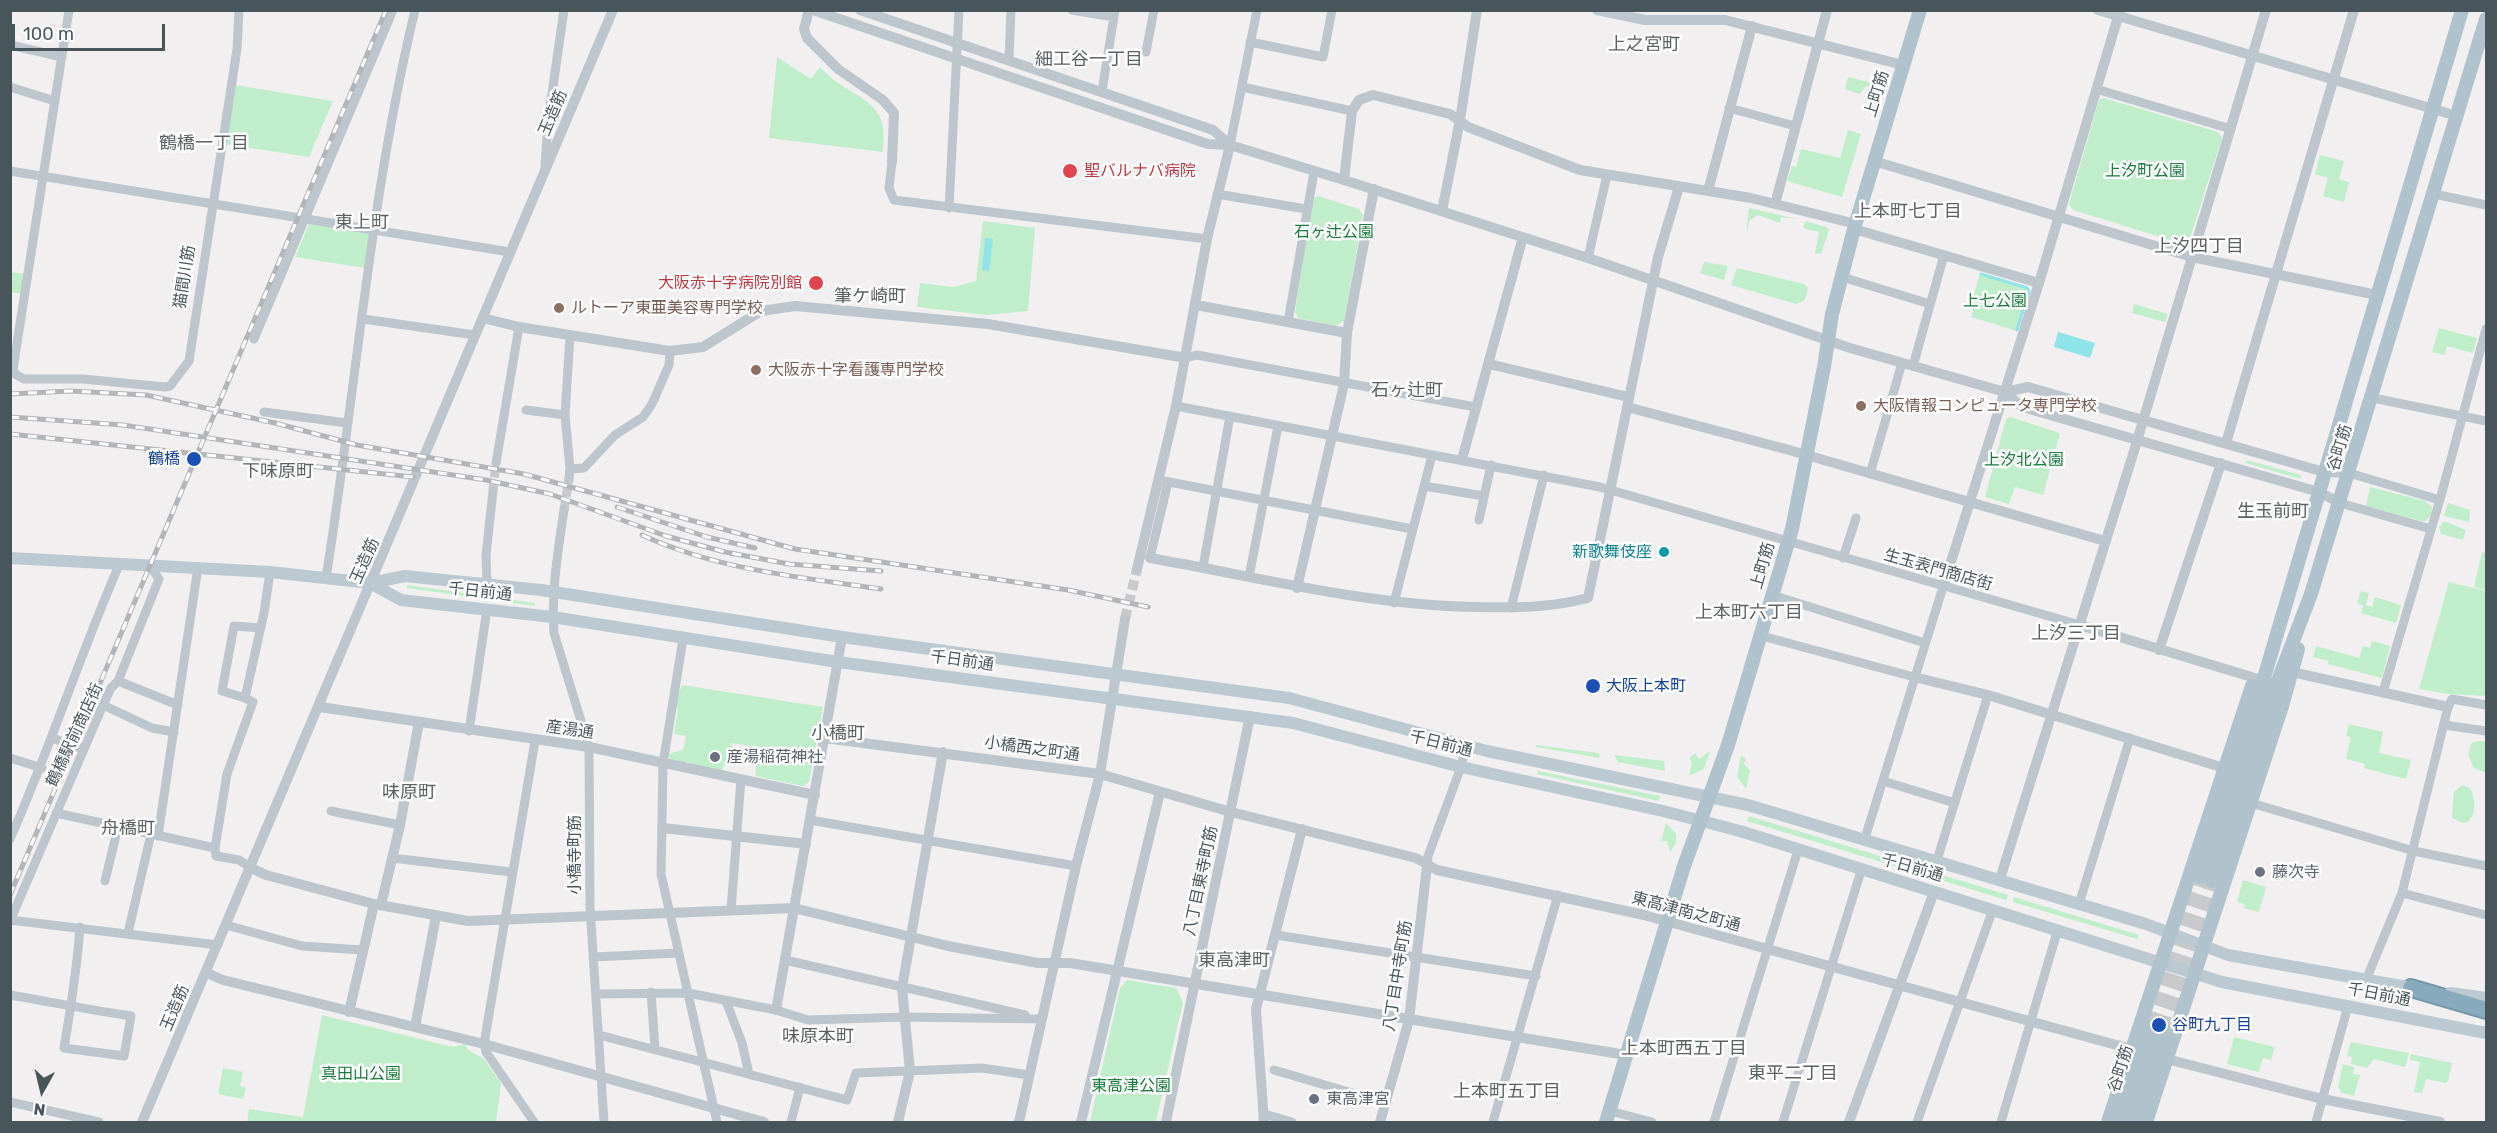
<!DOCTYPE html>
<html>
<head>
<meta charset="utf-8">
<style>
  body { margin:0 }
  #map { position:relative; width:2497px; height:1133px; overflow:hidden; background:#f2eff0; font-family:Rubik,sans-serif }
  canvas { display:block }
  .frame { position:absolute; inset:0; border:12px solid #48565c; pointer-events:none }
  .north { position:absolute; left:12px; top:1061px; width:60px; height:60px; -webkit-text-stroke:4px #fff; paint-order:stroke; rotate:188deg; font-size:16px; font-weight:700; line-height:24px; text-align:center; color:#48565c }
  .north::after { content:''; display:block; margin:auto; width:21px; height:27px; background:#48565c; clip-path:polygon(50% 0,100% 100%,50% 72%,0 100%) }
  .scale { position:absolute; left:12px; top:24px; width:153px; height:27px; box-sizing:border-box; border:3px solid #48565c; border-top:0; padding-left:8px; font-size:18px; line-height:21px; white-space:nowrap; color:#48565c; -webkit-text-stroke:4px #fff; paint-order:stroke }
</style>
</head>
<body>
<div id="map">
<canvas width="2497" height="1133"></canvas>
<div class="frame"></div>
<div class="north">N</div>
<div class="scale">100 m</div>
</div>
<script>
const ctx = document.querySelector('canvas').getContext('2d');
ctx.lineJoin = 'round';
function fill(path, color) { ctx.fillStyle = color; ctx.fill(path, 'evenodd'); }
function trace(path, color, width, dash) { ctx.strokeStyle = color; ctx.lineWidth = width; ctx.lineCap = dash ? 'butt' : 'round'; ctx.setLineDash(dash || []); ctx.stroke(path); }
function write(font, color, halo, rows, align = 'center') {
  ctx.font = font + ' Rubik,"Noto Sans JP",sans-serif'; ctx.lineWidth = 5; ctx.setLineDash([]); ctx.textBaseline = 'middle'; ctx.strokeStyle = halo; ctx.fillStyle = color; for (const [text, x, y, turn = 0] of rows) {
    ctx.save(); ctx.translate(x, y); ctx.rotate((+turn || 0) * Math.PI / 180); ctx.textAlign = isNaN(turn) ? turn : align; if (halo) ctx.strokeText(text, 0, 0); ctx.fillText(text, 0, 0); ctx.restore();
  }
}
const green = new Path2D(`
  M777,57l34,22 9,-12c31,35 71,27 63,85l-114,-14z
  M1848,77l28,7 -5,17 -4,-2 4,-11 -5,-2 -6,8 -15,-5z
  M235,85l98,16 -24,56 -84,-13z
  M2104,98l114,34 4,6 -33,103 -6,3 -110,-34 -4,-6 30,-104z
  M1848,130l13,4 -19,63 -55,-16 5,-15 4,1 5,-18 39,9z
  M2320,155l24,6 -5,18 10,3 -5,20 -21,-6 5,-18 -13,-4z
  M1318,196l41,13 4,6 -19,106 -9,5 -37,-8 -3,-6 18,-113z
  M1749,208l49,11 -17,-2 -1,6 -22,-8 -8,5 -4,14z
  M983,221l52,7 -7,83 -41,4 -70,-8 3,-24 33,4 23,-6z
  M1805,221l22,6 2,3 -8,24 -6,-1 4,-21 -16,-4z
  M309,224l58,7 3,4 -5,33 -70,-11z
  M1704,262l24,4 -4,14 -24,-7z
  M1737,268l67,16 4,4 -3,12 -9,4 -65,-19z
  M11,272l14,2 -3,20 -11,-2z
  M1980,273l48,14 1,4 -12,40 -46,-14 3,-10 -3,-2z
  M2134,304l34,10 -3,8 -33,-9z
  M2439,328l38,10 -4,15 -26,-7 -2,9 -13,-3z
  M2010,417l50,16 -17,62 -28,-8 -6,17 -24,-7 21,-78z
  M2247,460l54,15 -1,4 -54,-16z
  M2370,487l55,14 7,6 -1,8 -5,6h-5l-55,-15z
  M2448,503l22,7 -1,12 -25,-6z
  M2444,521l22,9 -3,10 -22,-6 -2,-7z
  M2482,552l4,1v37l-12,-3z
  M2449,582l37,9v105l-38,-2 -29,-5z
  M407,585l128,18v3l-128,-18z
  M2361,591l8,2 -3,12 6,2 3,-10 26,8 -5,18 -35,-10 2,-8 -6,-2z
  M2372,641l18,5 -8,32 -54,-14 1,-3 -16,-4 3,-11 43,12 4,-12 7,2z
  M682,685l141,22 -14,75 -6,4 -48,-10 4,-29 -28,-4 3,9 -14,20h-15l-16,-10h-17l-4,-8 15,-4 3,-14 -12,-2 4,-25 -3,-6z
  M2349,724l34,8 -4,21 32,7 -5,19 -42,-11 1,-4 -19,-5 5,-22 -5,-1z
  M2477,741h9v32l-13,-6 -5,-13 3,-10z
  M1536,745l63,8 1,5 -64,-11z
  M1710,751l-6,18 -15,7 3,-14 -3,-4 6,-5 4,6z
  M1614,755l50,6 1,10 -47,-9z
  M1741,755l5,4 -2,5 6,6 -4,19 -9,-12z
  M1538,771l122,25 -1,5 -122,-27z
  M2462,785l8,3c6,13 7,23 -2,34l-5,1 -11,-5 2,-26z
  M1749,816l259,79 -2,5 -259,-79z
  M1666,823l10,11v9l-6,9 -3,-11 -6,1z
  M2243,880l23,7 -7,25 -15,-4 1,-4 -8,-2z
  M2014,897l125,38 -2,4 -124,-37z
  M1127,980l49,8 7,14 -27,120h-66l30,-134z
  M322,1015l131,32 12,-3 3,6 16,9 17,24 -5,39h-249l2,-13 54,8z
  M2234,1037l41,10 -4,13 -8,-2 -4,14 -32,-8z
  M2351,1042l58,11 -4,14 -31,-8 -7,9 -16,-4 1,-7 -5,-1z
  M2411,1054l41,9 -4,18 -2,2 -20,-4 -4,14 -8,-1 6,-30 -10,-2z
  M2343,1064l11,3 -1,7 7,1 -6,21 -12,-3 -4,-6z
  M223,1068l20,4 -3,14 6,2 -3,11 -25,-5z`);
const water = new Path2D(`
  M985,238l8,1 -4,32 -7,-1z
  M2058,332l37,11 -5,15 -36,-11z`);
const stream = new Path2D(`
  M1981,274l46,14 2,3 -12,39`);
const minorTunnel = new Path2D(`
  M493,491l3,-28
  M564,510l5,-31`);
const tertiaryTunnel = new Path2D(`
  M1125,619l12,-50`);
const primaryTunnel = new Path2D(`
  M2152,1026l48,-149
  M2164,1030l48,-149`);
const minor = new Path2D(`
  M69,10l-56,359 2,5 9,5h59l82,8 5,-1 19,-25 48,-312 2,-39
  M1072,10l42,7
  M1250,42l73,15 9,-47
  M10,45l52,12
  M1146,52l8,-42
  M1009,60l2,-50
  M10,87l45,14
  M1242,87l110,24
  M2096,89l135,40
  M1102,91l13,-81
  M1729,108l66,18
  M1230,145l27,-135
  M892,162l-3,26 5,12 313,39
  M545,167l3,-46 16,-111
  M10,171l500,81
  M1217,194l89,15
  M2434,194l52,11
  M949,208l10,-198
  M1588,258l19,-83
  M1842,277l88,27
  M363,319l112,16
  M1288,322l26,-150
  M254,339l139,-329
  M1186,358l11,-3 278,52
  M1913,366l31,-111
  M2373,398l113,23
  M1176,406l424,81 480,138
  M526,410l39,5
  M264,412l83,11
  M496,463l23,-136
  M570,469l14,-1 31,-33 28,-18 9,-13 17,-39 1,-14
  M2349,473l91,27
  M1870,474l32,-111
  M569,479l1,-10 -5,-54 5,-79
  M1159,480l253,49
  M1424,486l60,10
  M2340,503l91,26
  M564,510c-6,41 -13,82 -10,123l35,114 1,160 14,215
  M1479,520l12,-55
  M1150,558l18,-76
  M1843,558l13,-40
  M1203,567l27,-151
  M1249,577l29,-151
  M326,578c30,-189 44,-381 89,-568
  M487,585l-1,-30 7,-64
  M1772,595l153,48
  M1394,603l38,-148
  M1511,608l33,-133
  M1762,636l152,41
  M683,639l-20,125 -2,110 56,248
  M118,681l60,24
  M2383,692l58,-196 45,-167
  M245,698l-23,-7 12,-65 27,2
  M103,705l49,23 22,4
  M2444,725l42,6
  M469,731l18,-122
  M52,738l31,11
  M10,758l32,10
  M1883,781l72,22
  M2251,803l163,48 72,15
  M331,811l69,14
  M56,813l159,35 1,8 23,4 12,8
  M810,820l266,46
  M158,836l40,-269
  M1865,838l78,-251
  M10,839c40,-90 70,-185 110,-276
  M215,848l12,-74 26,-72 -8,-4 19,-85 6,-41
  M392,858l119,14
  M1937,860l51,-165
  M1427,866l1,-10 33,-89 5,-22
  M105,881l13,-54
  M2402,893l84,22
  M2079,904l51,-166
  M731,910l10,-131
  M10,920l208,25
  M10,921l93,-216 8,-17 7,-7 41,-102 -10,-15
  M226,925l76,21 60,4
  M128,933l23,-99
  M1276,935l260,41
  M594,957l84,-4
  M785,960l240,55
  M2366,980l36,-87 46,-186 4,-8 34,6
  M651,992l4,56
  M597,994l91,-1 88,17 32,10 97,-3 137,2
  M10,995c41,7 80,15 121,21l-7,40 -60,-8c7,-41 13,-80 16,-121
  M726,1001l16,42 7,31
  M599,1035l248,65 9,-27 126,-5 47,7
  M1274,1070l112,33
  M10,1102l89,20
  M1610,1111l42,11
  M1264,1114l28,8
  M534,1122l-48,-70 -2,-8 51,-303
  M791,1122l9,-35
  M1493,1122l65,-227
  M1714,1122l84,-272
  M1783,1122l78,-251
  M1917,1122l76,-213
  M2001,1122l57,-193
  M2316,1122l32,-116`);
const tertiary = new Path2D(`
  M809,10l-5,19 3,9 31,31 45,31 11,13 -2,49
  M813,10l395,134 22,1 114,35 244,78 262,90 155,44 17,15 297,85 21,11
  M860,10l353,120 17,15
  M1597,10l48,10h80l178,45
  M2098,10l359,106
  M1874,161l318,96 185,38
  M1344,180l8,-69 7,-11 14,-5 77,19 18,13 112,43 171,28 105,26
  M1708,191l44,-165
  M1775,204l52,-194
  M1442,211l18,-91 17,-110
  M1854,229l185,54
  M1196,305l151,28
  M483,318l36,9 151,24 33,-4 58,-36 34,-5 193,18 198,34
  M1489,364l139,33
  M2005,392l23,-5 296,85 25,1
  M1627,407l162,43 316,91
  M2226,443l128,-433
  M1462,459l61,-222
  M1150,558c109,19 214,47 325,49 40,1 74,1 113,-9l70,-341 21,-70
  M1137,569l39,-163 31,-167 23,-94
  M1943,587l96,-304 81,-273
  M1297,588l47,-204 3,-51 27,-144
  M2080,625l175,53
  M2159,650l62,-187
  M2292,672l156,35
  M1914,677l74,18 236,73
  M320,707l269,40 226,48
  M825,738l275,36 131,38 185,46 21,12 207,45 487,134
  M663,828l143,16
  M251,868l15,7 108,29 94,17 326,-13 154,38 90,17h32l556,92
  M2000,879l134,-428 132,-441
  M381,905l19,-80 19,-103
  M207,973l16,7 261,64 280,78
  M776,1010l66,-373
  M349,1012l25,-108
  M415,1027l21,-111
  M2167,1059l155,40 118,23
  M142,1122l471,-1112
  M898,1122l12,-51 -8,-83 41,-236
  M1019,1122l57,-256 24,-92 25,-155
  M1081,1122l79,-330
  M1166,1122l84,-406
  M1264,1122l-8,-113 46,-180
  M1380,1122l29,-102 18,-154
  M1849,1122l85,-230`);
const secondary = new Path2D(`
  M10,558l260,14 100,11 35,-7 136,14 301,47 447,61 198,53 261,54 398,119 82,31 190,34
  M370,583l31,17 151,17 286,45 455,61 168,44 202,44 77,20 482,151 264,51
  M2450,993l36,5`);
const primary = new Path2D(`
  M2200,877l58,-179 204,-688
  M2212,881l59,-182 40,-105 175,-575
  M1606,1122l78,-256 44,-121 64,-216 32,-162 8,-53 22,-85 66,-219
  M2108,1122l144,-436
  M2122,1122l30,-96
  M2135,1122l29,-92
  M2146,1122l136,-416 16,-57`);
const motorway = new Path2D(`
  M2411,988l75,22`);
const rail = new Path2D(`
  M10,394l61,-3 75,4 129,28 82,22 167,29 271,75 273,41 80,17
  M10,417l113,8 363,55 64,14 116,42 59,16 64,12 92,7
  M10,434l403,43
  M617,507l90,30 48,11
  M642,535c76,35 157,42 239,54
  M10,895l376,-885`);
const markers = [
  [1070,171,8,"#e0444e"],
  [816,283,8,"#e0444e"],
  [559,308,6,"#8d6e63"],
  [756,370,6,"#8d6e63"],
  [1861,406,6,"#8d6e63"],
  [194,459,8,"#1a4fb4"],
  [1664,552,6,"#0f9aa8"],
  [1593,686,8,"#1a4fb4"],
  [715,757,6,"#6b7280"],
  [2260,872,6,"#6b7280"],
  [2159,1025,8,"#1a4fb4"],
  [1314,1099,6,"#6b7280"]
];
const streetNames = [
  ["上町筋",1877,94,-73],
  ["玉造筋",553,113,-67],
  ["猫間川筋",185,277,-81],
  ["谷町筋",2340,448,-73],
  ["玉造筋",365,561,-66],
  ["上町筋",1763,566,-74],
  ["生玉表門商店街",1938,570,16],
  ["千日前通",480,592,6],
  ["千日前通",962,661,8],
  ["産湯通",570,730,8],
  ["鶴橋駅前商店街",75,735,-65],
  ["千日前通",1441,744,14],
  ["小橋西之町通",1032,749,8],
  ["小橋寺町筋",575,855,-90],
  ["千日前通",1912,868,16],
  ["八丁目東寺町筋",1201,881,-78],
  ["東高津南之町通",1686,912,15],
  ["八丁目中寺町筋",1398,976,-81],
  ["千日前通",2379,995,11],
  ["玉造筋",175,1008,-67],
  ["谷町筋",2121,1069,-72]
];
const healthNames = [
  ["聖バルナバ病院",1084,171],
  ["大阪赤十字病院別館",802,283,"right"]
];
const parkNames = [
  ["上汐町公園",2145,171],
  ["石ヶ辻公園",1334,232],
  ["上七公園",1995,301],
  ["上汐北公園",2024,460],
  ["真田山公園",361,1074],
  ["東高津公園",1131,1086]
];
const educationNames = [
  ["ルトーア東亜美容専門学校",571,308],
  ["大阪赤十字看護専門学校",768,370],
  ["大阪情報コンピュータ専門学校",1873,406]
];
const transitNames = [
  ["鶴橋",180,459,"right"],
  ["大阪上本町",1606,686],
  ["谷町九丁目",2172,1025]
];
const cultureNames = [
  ["新歌舞伎座",1652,552]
];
const worshipNames = [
  ["産湯稲荷神社",727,757],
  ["藤次寺",2272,872],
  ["東高津宮",1326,1099]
];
const neighbourhoodNames = [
  ["上之宮町",1644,45],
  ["細工谷一丁目",1089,60],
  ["鶴橋一丁目",204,144],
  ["上本町七丁目",1908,212],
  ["東上町",362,223],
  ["上汐四丁目",2199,247],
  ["筆ケ崎町",870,297],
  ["石ヶ辻町",1407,391],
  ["下味原町",278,472],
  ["生玉前町",2273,512],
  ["上本町六丁目",1749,613],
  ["上汐三丁目",2076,634],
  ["小橋町",838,734],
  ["味原町",409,793],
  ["舟橋町",128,829],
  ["東高津町",1234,961],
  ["味原本町",818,1037],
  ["上本町西五丁目",1684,1049],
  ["東平二丁目",1793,1074],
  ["上本町五丁目",1507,1092]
];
fill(green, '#c0eeca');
fill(water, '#8ee4e9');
trace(stream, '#8ee4e9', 3);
trace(minorTunnel, '#c8c9cb', 9, [9, 4.5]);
trace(tertiaryTunnel, '#c8c9cb', 10, [10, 5]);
trace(primaryTunnel, '#c8c9cb', 14, [14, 7]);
trace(motorway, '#7495a8', 20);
trace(minor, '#bcc6cc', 9);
trace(tertiary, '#bcc6cc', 10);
trace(secondary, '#bcc9d0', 12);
trace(primary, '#b0c3cd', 14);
trace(motorway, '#89aabc', 16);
trace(rail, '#b2b6ba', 5);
trace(rail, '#fff', 3, [9]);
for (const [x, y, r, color] of markers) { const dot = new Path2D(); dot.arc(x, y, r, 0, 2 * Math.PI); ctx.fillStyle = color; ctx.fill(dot); trace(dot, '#fff', 2); }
write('16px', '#48565c', '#fff', streetNames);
write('16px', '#be3a42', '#fff', healthNames, 'left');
write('16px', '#1a7c3c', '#fff', parkNames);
write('16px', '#785e54', '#fff', educationNames, 'left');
write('16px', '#164399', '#fff', transitNames, 'left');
write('16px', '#0d838f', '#fff', cultureNames, 'right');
write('16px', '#5b616d', '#fff', worshipNames, 'left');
write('18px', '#5c6164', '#fff', neighbourhoodNames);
</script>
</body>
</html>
